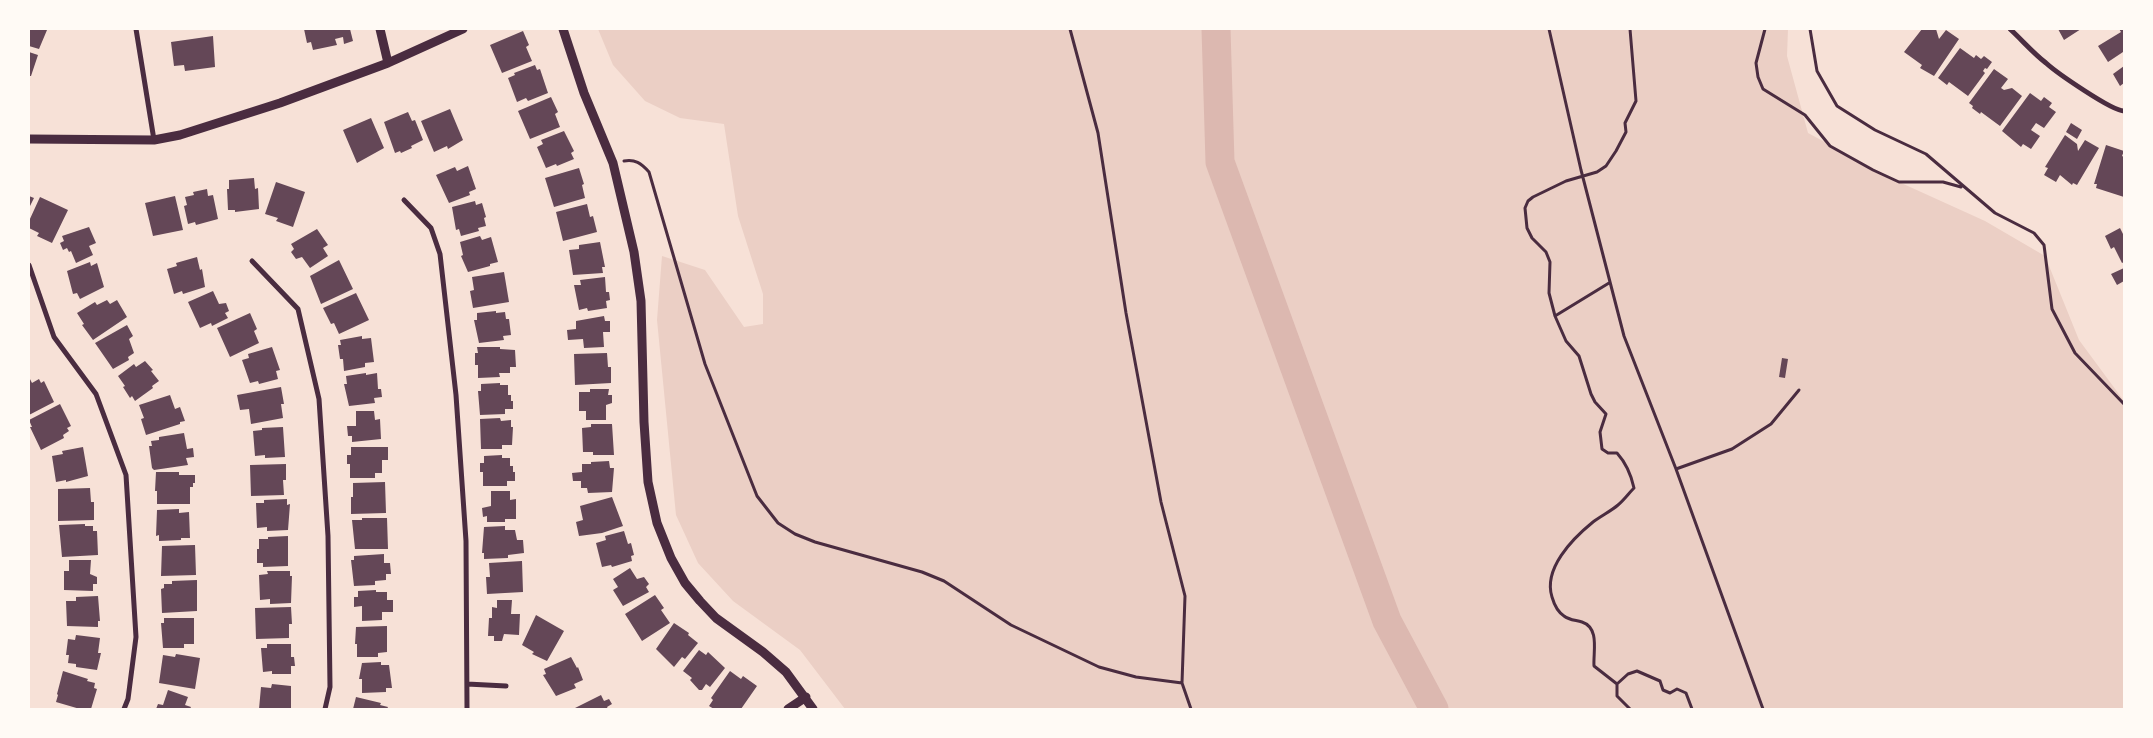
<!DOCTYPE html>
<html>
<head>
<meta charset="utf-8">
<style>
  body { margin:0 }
  #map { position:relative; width:2153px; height:738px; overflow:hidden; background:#f7e1d7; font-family:Quicksand,sans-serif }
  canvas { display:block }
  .frame { position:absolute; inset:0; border:30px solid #fffaf5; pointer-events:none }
</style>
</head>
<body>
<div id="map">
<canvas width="2153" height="738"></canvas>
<div class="frame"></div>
</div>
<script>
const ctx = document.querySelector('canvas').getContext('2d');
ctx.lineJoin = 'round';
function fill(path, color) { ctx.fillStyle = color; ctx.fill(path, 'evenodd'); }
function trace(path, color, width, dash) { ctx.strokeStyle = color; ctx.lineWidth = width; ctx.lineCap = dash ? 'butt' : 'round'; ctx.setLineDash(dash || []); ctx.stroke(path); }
const green = new Path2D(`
  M598,29h1190l-1,27 21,77 91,49 86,39 60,35 34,84 45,61v308h-1279l-45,-59 -67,-49 -35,-38 -22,-48 -19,-195 5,-64 43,14 39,57 19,-3v-30l-25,-78 -14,-92 -44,-6 -35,-17 -32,-36z`);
const river = new Path2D(`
  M1216,29l4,133 167,459 47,88`);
const building = new Path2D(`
  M29,29l18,1 -8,19 -10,-3z
  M304,29h46l3,12 -9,3 -1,-7 -8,2 2,6 -24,5 -2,-8 -4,1z
  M1922,29h14l3,10 7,-9 13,9 -25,37 -14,-8 2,-3 -18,-13z
  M2058,29h23l-17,11z
  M2119,29h5v25l-1,-2 -15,10 -10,-16 23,-14z
  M523,31l6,14 -3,2 6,14 -30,12 -12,-28z
  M213,36l2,31 -30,4 -1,-6 -10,1 -3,-24z
  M1960,48l14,10 2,-3 5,4 3,-3 8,6 -5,7 -2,-1 -2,3 2,2 -17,23 -19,-14 -2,3 -9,-7z
  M29,52l9,3 -7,21h-2z
  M535,65l2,5 3,-1 8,24 -20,8 -2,-3 -9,4 -9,-24 7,-3 -1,-2z
  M2124,66v17l-4,3 -7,-12z
  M1994,69l14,10 -7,9 3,2 8,-2 10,8 -22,30 -19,-14 -1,2 -8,-6 1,-2 -4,-3z
  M2030,93l11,8 3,-4 8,6 -3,4 7,5 -12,16 -8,-5 -5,7 9,6 -9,13 -8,-5 -2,3 -19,-16z
  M551,97l7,15 -3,2 5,13 -30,12 -12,-28z
  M450,109l13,31 -15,9 -1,-3 -13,6 -13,-31z
  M408,112l4,9 3,-1 8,20 -12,6 1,2 -11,5 -1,-2 -5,2 -11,-31z
  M371,118l13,30 -27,15 -14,-33z
  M2071,123l11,7 -5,9 -11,-7z
  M564,131l10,20 -3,2 3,6 -17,7 -1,-2 -10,4 -9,-21 6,-3 -2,-4z
  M2065,135l12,9 1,7 7,-11 14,8 -22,37 -4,-2 -1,2 -12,-10 -4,7 -12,-7 4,-7 -3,-1z
  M2106,145l18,6 -2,5 2,1v40l-28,-9 1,-4h-3z
  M468,166l8,23 -7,3 1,3 -21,8 -13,-28 19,-8 2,4z
  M579,168l5,16 -2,1 3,13 -31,9 -9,-29z
  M254,178l1,11 3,-1 1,21 -24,3v-2h-7l-1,-21h2v-9z
  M276,182l29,10 -12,35 -17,-6 2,-3 -13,-4z
  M207,189l1,7 5,-1 5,24 -22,6 -1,-3 -7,2 -4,-18 3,-1 -2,-8 9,-2 -1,-3z
  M29,196l5,2 -5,10z
  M175,196l8,34 -30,6 -8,-33z
  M40,197l28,13 -16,33 -15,-7 2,-3 -10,-5v-7z
  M475,201l1,4 6,-2 4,14 -2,1 2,8 -8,2 1,3 -18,5 -2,-7 -3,1 -4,-23z
  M587,204l3,13 3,-1 4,16 -34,9 -7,-29z
  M89,227l7,16 -7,3 4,9 -17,8 -5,-12 -2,1 -2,-4 -4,2 -3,-7 4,-2 -2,-5z
  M2120,228l4,8v26l-2,1 -8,-16 -3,2 -6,-13z
  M317,229l11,16 -5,3 5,8 -18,12 -8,-11 -6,2 -5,-7 3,-3 -3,-5z
  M480,236l2,4 9,-3 7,25 -8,2v2l-22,6 -7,-16 2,-1 -3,-13z
  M600,242l5,25h-3l1,6 -30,2 -4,-25 10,-1v-4z
  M197,257l3,13 2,-1 3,18 -22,7 -1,-3 -8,3 -7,-25 10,-3 -1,-3z
  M339,260l14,29 -32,15 -11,-28z
  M90,262l1,4 6,-3 7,24 -24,12 -3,-6 -4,1 -6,-23z
  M2124,268v13l-7,4 -6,-11z
  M504,272l5,30 -36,6 -3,-17 4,-1 -2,-13z
  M605,277l1,15h3l1,8 -4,1 1,7 -19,3 -1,-3 -8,2 -5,-25h7l-1,-5z
  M213,291l6,13 7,-1 3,8 -4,2 3,5 -16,8 -1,-3 -11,5 -12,-26z
  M356,293l13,27 -30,14 -5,-11 -3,1 -8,-16z
  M107,300l3,4 7,-4 10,17 -34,23 -11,-15 2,-1 -7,-11 18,-11 2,3z
  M496,311v2l9,-1 1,7h3l2,16 -8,1 1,4 -25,3 -5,-23h3v-7z
  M250,313l7,16 -3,2 5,12 -29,14 -13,-29z
  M604,316l1,5h5v11h-7l1,15 -20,1 -1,-9 -15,1 -1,-10 9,-1v-8z
  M127,325l6,11 -4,3 5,14 -6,4 1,3 -16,9 -18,-26z
  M362,336v3l9,-1 3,24 -9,1v4l-21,4 -1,-12h-3l-2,-14h3l-1,-5z
  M272,347l8,23 -4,1 2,8 -19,5 -1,-3 -8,2 -8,-23 7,-2 -1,-4z
  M477,347h23v2l15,1 1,17h-6v6h-11l1,4 -22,1v-13h-3v-12h3z
  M607,353l1,14h3v16l-36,2 -1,-31z
  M1782,358l6,1 -3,19 -6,-1z
  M145,361l8,9 -2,1 8,10 -7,5 1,2 -18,13 -3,-5 -2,2 -7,-11 2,-1 -7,-10 16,-12 2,3z
  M366,373v2l11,-2 1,16h3l1,8 -8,1 1,5 -26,3 -5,-22h3l-1,-8z
  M29,377l3,6 7,-4 2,4 3,-2 10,21 -25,13z
  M500,383v2h8v10h3v6h2v8h-8v5l-25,1 -2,-24h3v-7z
  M281,387l3,17h-3l2,14 -32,6 -2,-15 -9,1 -3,-15z
  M590,389h19l-1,6h4v8l-6,2v15h-20v-9h-7v-19h11z
  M170,395l5,14 5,-2 5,14 -5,1v2l-34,11 -5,-16 3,-1 -5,-13z
  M60,404l11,22 -4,2 2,3 -6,4 1,3 -23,12 -11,-23h2l-3,-7z
  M356,411h18l1,9 5,-1 1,20 -29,3v-6h-4l-1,-10h9z
  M500,418l1,3 10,-1v7h2l-1,18h-10v4h-21l-1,-30z
  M591,424h21l2,31h-21v-3h-10l-1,-24 9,-1z
  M283,427l2,30 -20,1v-3l-10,1 -2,-25 9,-1v-2z
  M184,433l3,16 6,-1 1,9 -8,1 2,7 -34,5 -2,-2 -3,-22h3l-1,-5 8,-1v-3z
  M83,447l5,29 -22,6v-2l-10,2 -4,-26 11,-2 -1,-3z
  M351,447h37v13h-6v13h-7v5h-25v-14h-3v-9h4z
  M502,455v3h8v8h3v6h2v9h-8v5h-24v-14h-3v-9h4v-7z
  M609,461l1,7h4l-2,24 -24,1 -1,-5h-6v-7h-8l-1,-8 10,-1v-8h9v-2z
  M286,464v16h-3l1,15 -33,1 -1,-31z
  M156,472h23v3h16v8h-2v4h-3v17h-33v-13h-2z
  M385,482l1,31 -35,1v-17h2v-14z
  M90,488l1,14h3v18l-36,1v-32z
  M491,491h19v9l6,-1v20h-11v3h-18v-6l-4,1 -1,-9 9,-2z
  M612,497l11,29 -21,7 -23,3 -3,-14 7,-2 -3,-14z
  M287,499v6l3,-1 -2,26 -21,1v-4l-10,1 -1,-25h8v-3z
  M179,509v4l10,-1 1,26h-9v2l-22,1v-6l-3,1 1,-26z
  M362,518h25l1,31h-33l-3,-29h10z
  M85,524v2h8v5h4l1,24 -36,2 -3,-32z
  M505,526v4h10l2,10h6l1,13 -16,2v3l-24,1v-6h-2l2,-26z
  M624,531l4,13 3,-1 3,12 -3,1 1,5 -20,6 -1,-2 -9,2 -6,-24 10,-3 -1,-4z
  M288,536v30l-25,1v-4h-6v-14h2v-10h9v-2z
  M195,545l1,30 -35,1 1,-30z
  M384,554v9h6l1,11h-5v6l-11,1v4l-21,1 -3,-26h3v-4z
  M69,560h22l-1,14 7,3v7h-4v7l-29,-1v-19h5z
  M522,561l1,31 -36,2 -1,-17h4l-1,-14z
  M630,568l7,11 7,-2 5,7 -3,3 3,5 -26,14 -10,-16 5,-3 -5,-8z
  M267,571h23v5h2l-1,27 -21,1v-5l-10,1 -1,-25 9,-1z
  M197,580v31l-35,2 -1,-24 3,-1v-4h8v-3z
  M376,590v2h11v8h6v12h-11v8l-20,1v-15l-8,1v-10h4v-6z
  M655,595l9,13 -3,2 9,13 -28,18 -17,-27z
  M98,596l2,25h-2v6l-31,-1 -1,-25h10v-4z
  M497,600h15l-1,14h9l-1,21 -15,-1 -2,7h-8v-5h-6l1,-18h3v-11l5,1z
  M291,607l1,17h-3v14l-33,1 -1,-31z
  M536,615l28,16 -17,30 -15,-7 2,-2 -12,-7z
  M164,618h30v26h-10v4h-21l-2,-25h3z
  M674,623l15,10 -1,2 10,8 -13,16 -3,-2 -8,10 -18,-18z
  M387,626v26l-9,1v4h-21v-13h-2l1,-17z
  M76,635l24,3 -2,15h3l-4,17 -21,-3v-3l-8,-1 1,-8h-3l2,-16 7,1z
  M267,644h24v13h3l1,9h-4v8h-19v-3l-9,1 -2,-24h6z
  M699,650l7,5 2,-3 17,16 -15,19 -4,-3 -4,6h-3l-9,-10 2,-2 -9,-7z
  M176,654l24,4 -5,31 -36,-6 4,-28 12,2z
  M571,657l6,11 1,-1 5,13 -9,4 2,4 -20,8 -13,-21 3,-1 -2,-5z
  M381,662v3h8l3,23h-6v4l-24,1v-14h-3l3,-16z
  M63,671l25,8 -1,2 8,2 -1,5 3,1 -6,20h-11l-24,-7 2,-7 -1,-1z
  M730,671l11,8 2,-3 14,10 -16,23h-27l-5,-3 4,-6 -2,-2z
  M272,684l19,2v23h-32l2,-22 10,1z
  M168,690l20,7 -3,8 6,2 -1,2h-34l2,-5 5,1z
  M601,695l3,6 5,-2 3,5 -5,3 1,2h-35z
  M356,697l25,6 -1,2 8,2 -1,2h-34z`);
const path = new Path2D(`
  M1070,29l28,104 28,180 35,189 24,94 -3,87 9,26
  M1549,29l32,141 43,166 52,133 87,240
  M1765,29l-9,34 2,14 5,12 42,26 25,31 43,24 26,12h44l18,5
  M1810,29l7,42 20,35 38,24 51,24 69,59 39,20 10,12 8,64 23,44 49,51
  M624,161c11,-2 17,2 25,11l56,192 52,132 21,27 17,11 20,8 107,30 22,9 67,44 88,42 37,10 46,6
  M1609,283l-54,33 -6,-23 1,-31 -4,-10 -14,-14 -5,-10 -2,-20 3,-7 5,-4 33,-16 31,-9 9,-6 10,-15 10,-19 -1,-9 11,-22 -6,-72
  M1555,316l11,25 13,15 12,38 4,8 11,12 -6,18 2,17 6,4h9c9,10 14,21 17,35 -5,5 -10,12 -16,17 -7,6 -17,11 -25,17 -21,17 -50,47 -41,75 2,7 6,15 12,19 5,4 11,4 18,6 18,6 11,30 12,44l23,18 11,-10 9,-3 23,10 3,9 7,3 7,-4 9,4 6,16
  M1676,469l56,-20 39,-25 28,-34
  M1617,684v12l13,13`);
const minor = new Path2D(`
  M136,29l18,111
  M2010,29c12,11 23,24 36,34 11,10 66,48 78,48
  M404,200l27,28 9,26 16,141 10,146 1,168
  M252,261l46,48 21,90 9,137 2,151 -5,22
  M29,265l25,72 42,57 30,81 10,162 -8,62 -4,10
  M467,684l39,2`);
const tertiary = new Path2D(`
  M380,29l8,34
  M563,29l21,64 29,70 21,89 7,49 3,121 4,60 9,41 14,35 14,25 15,18 16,17 47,34 23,20 27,37
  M29,139l125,1 26,-5 100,-32 108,-40 75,-34
  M788,709l18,-12`);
fill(green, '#ebcfc5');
trace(river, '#dcb8b0', 29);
fill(building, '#644757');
trace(path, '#4a2c40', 3);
trace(minor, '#4a2c40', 5);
trace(tertiary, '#4a2c40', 9);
</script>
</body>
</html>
